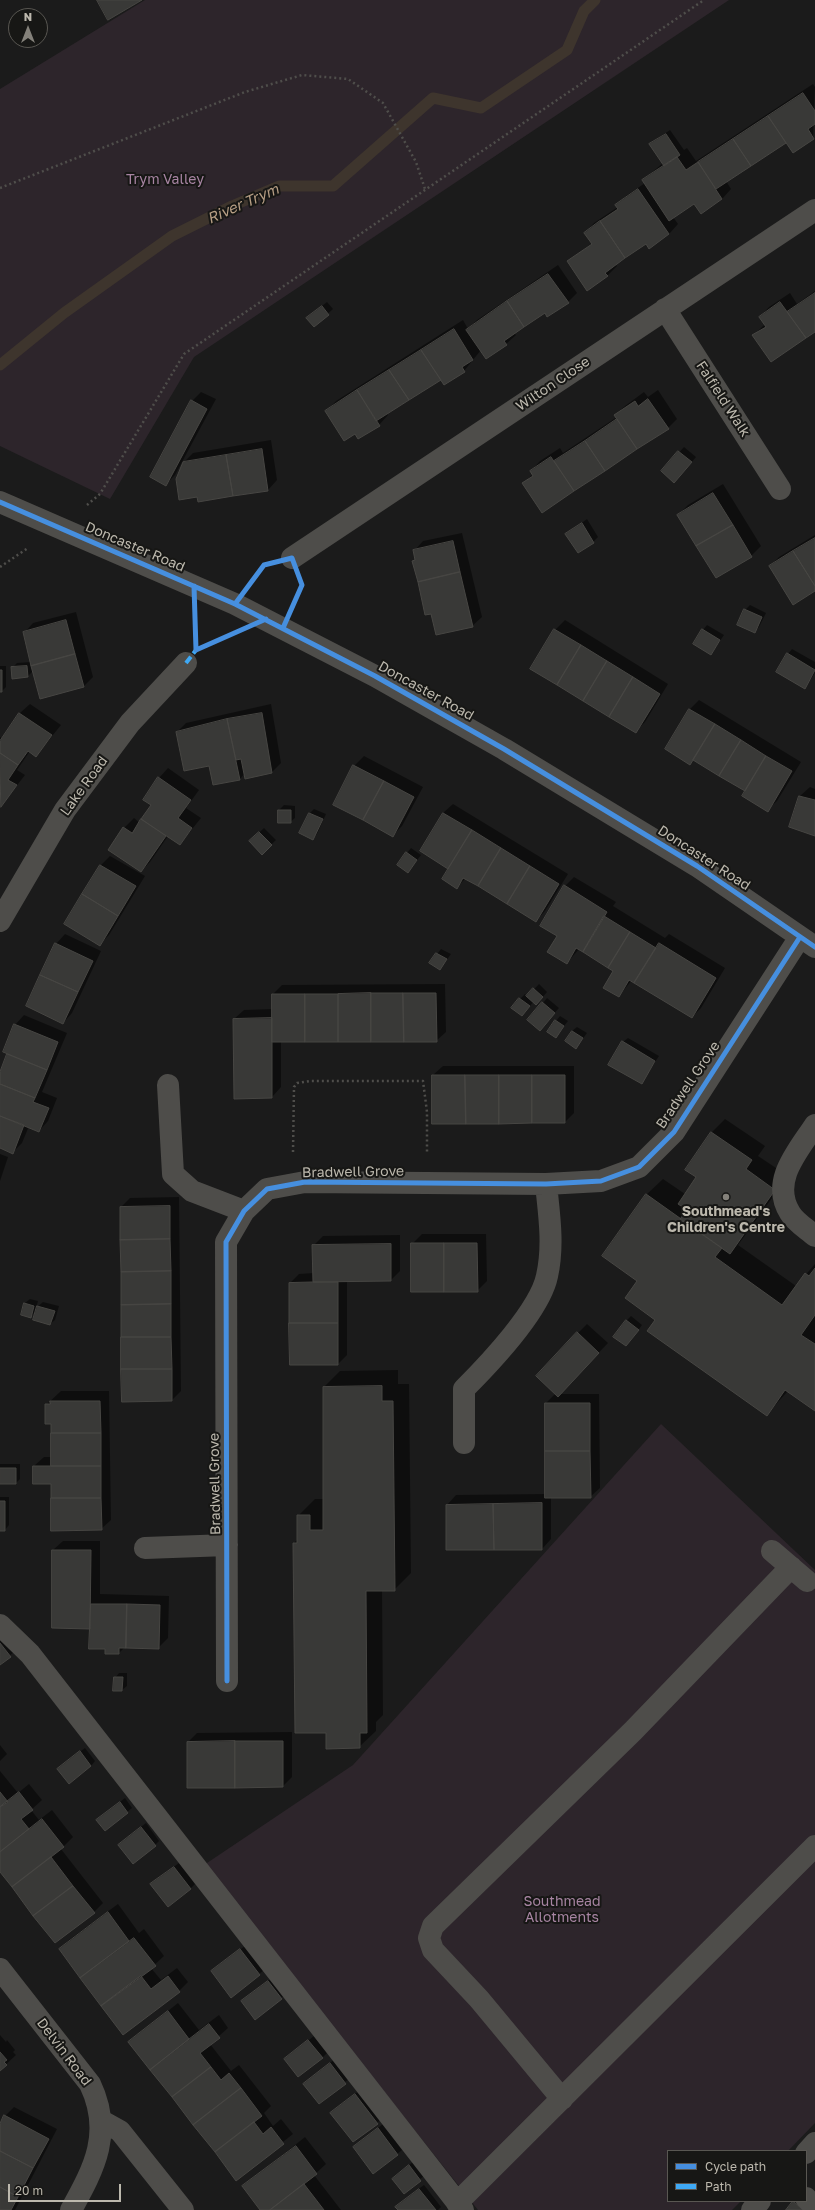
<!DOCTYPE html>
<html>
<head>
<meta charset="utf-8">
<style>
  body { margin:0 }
  #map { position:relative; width:815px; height:2210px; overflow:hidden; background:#1b1b1b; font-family:"Golos Text",sans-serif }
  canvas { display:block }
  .legend { position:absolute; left:667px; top:2150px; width:140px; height:52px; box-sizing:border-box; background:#171715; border:1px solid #595752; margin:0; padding:5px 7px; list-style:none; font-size:12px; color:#bcb8ad }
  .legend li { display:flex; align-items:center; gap:8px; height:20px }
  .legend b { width:20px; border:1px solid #595752 }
  .north { position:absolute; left:8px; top:8px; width:40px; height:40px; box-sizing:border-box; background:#171715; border:1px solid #595752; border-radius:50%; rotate:0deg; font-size:11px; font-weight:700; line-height:16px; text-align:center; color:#bcb8ad }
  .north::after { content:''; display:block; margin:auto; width:14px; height:18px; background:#84817a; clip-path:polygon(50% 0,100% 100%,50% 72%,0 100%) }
  .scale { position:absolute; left:8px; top:2184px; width:113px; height:18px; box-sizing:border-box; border:2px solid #bcb8ad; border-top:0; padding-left:5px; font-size:12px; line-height:14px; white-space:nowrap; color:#bcb8ad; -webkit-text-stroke:3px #171715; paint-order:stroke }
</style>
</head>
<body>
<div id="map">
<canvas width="815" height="2210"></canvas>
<ul class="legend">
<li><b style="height:5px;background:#468fdf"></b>Cycle path</li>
<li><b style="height:5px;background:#3fa9f5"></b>Path</li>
</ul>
<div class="north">N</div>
<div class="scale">20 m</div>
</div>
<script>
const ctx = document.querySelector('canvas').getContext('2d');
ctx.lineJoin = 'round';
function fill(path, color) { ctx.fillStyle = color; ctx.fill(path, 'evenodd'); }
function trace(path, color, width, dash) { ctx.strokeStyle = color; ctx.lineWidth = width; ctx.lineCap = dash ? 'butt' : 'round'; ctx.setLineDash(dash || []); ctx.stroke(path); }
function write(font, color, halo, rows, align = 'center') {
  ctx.font = font + ' "Golos Text",sans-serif'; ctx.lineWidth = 4; ctx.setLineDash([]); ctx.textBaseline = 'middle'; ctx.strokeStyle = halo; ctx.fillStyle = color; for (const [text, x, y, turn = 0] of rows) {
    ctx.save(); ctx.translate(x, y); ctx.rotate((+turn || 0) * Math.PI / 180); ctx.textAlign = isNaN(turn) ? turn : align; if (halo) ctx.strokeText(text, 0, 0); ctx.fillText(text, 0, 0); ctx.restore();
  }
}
const green = new Path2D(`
  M145,0h584l-535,357 -84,142 -110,-53v-357z
  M661,1424l154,146v553l-27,28h-120v50h73l-9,9h-254l-274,-345 149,-100z`);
const shadow = new Path2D(`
  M813,84l2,3 -2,51 -20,14 -7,-10 -60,39 5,8 -9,10 -28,3 -21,15 5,7 -9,10 -23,9 -31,21 2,2 -10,10 -39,-14 24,-19 -7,-10 9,-10 24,-16 -1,-2 9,-9 19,-13 -2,-3 20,-17 -13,-19 5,-4 15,-10 14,20 3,-2 9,13z
  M558,265l19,28 -9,9 -23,9 -31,22 2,2 -10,9 -19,14 -6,-8 -17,21 -23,7 -54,35 1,2 -9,10 -23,7 -29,-21 9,-10 127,-81 5,9 9,-9z
  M815,291v40l-61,4 11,-11 -5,-7 9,-10 21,-14 7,11z
  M327,302l6,7 -19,17 -7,-8z
  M658,390l19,29 -9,9 -125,83 -19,-28 9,-9 -2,-3 9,-10 20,-13 3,5 54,-36 -2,-2 10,-9 19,-14 4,5z
  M201,392l15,7 -41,76 -9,9 26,-83z
  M271,440l6,40 -9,10 -86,-26 11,-11z
  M684,447l12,10 -17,20 -17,-6z
  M723,484l38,62 -10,10 -35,21 -38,-62 10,-10z
  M587,519l11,18 -5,5 -26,-8z
  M462,533l20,84 -10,9 -40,-13 -18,-52 2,-2 -2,-8 9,-10z
  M815,535v55l-45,-24 9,-9z
  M750,605l16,8 -7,14 -5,5 -9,-22z
  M76,612l17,65 -10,10 -50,-16 -5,5 -16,-8 5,-5 14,-1 -7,-29 9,-10z
  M565,620l103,64 -23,38 -9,9 -81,-101z
  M707,625l17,10 -13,19 -8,-24z
  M792,649l23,13v11l-10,14 -17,-33z
  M0,666h6v21l-4,4h-2z
  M699,700l102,62 -24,39 -10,9 -21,-19 -52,-31 -4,3 -24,-14 24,-40z
  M30,704l31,21 -25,31 -6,-5 -13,19 8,5 -24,31 -1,-69 3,2 17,-26z
  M271,704l10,59 -9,9 -26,6 -1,-5 -5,6 -30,-14 -33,-33 9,-9z
  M364,756l59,31 -21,39 -9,9 -39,-69z
  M168,768l31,22 -13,18 15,10 -21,26 -12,-8 -18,26 -9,9 -17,-43 10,-10 6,5 13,-18 6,-27z
  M810,787l5,2v46l-15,-39z
  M453,804l115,70 -23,37 -9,10 -70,-43 -9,9 -7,-19 -29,-17 22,-38z
  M284,805l11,1v12l-5,4 -11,-12z
  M314,809l12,5 -9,20 -4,5 -3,-26z
  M264,828l12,12 -14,13 -12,-12z
  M411,848l10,7 -13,17 -1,-19z
  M110,856l35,20 -36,59 -9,9 -34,-20 35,-59z
  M574,877l42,25 -3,4 52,32 4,-4 56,34 -24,40 -9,9 -60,-37 -13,16 -5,-26 -35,-21 -12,14 -9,-27 7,-50z
  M65,934l36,17 -29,62 -9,10 -7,-79z
  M441,949l10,5 -11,15 -9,-7z
  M445,984l1,48 -10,9h-155v46l-9,10 -38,-78 10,-9 29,-1v-15l9,-9z
  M539,984l8,8 -6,7 -7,2 -8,10 -6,-12 5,-5 2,3z
  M547,998l12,10 -15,17 -1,-22z
  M24,1015l43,18 -25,59 15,6 -9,23 -9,10 -10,-5 -7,17 -9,9 -13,-5v-72l9,-22 6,-28z
  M560,1016l8,5 -12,15v-15z
  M577,1027l10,6 -11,15 -4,-17z
  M628,1038l31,18 -18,27 -18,-41z
  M443,1066h131v47l-9,9 -132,-47z
  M725,1119l40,27 -7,10 30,20 -50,69 58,41 19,-22v146l-27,-19 -21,23 -111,-95 -18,-38 8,-86 17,-16 22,15 12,-17 -11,-7 26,-38z
  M0,1154l8,3 -8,24z
  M179,1197l2,194 -9,9 -51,-193 9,-9z
  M422,1234h64l1,47 -10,10 -65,-47z
  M400,1235v36l-9,9 -44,1v74l-9,9 -48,-81 9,-9 15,-1 -1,-27 10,-10z
  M30,1299l8,2 -2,7 7,-6 16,4 -4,14 -5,4 -14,-13 -6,6 -8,-2 3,-12z
  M631,1316l11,9 -11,15 -5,-19z
  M587,1324l21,19 -49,51h40l1,94 -10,9h-39v42l-9,10h-95v-44l9,-10 90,-1v-91l10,-10 22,-60z
  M398,1370v14h11l2,189 -17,17h-12l1,125 -7,7v9l-17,16 -32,-15 -33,-189 4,-4v-23l17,-17h9v-112l16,-16z
  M61,1391h48l2,129 -10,9 -67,-63 10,-9h8v-34l-6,-18z
  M0,1464h20v15l-5,5h-15z
  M0,1497h9v28l-4,5h-5z
  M63,1541h37v53l69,2 -1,42 -10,10 -33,-1 -6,6 -28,-25 -38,-78z
  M4,1638l11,13 -15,13v-23z
  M119,1673h8v13l-5,4 -7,-12z
  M292,1732v45l-9,9 -95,-44 9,-9z
  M0,1745l7,9 -7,7z
  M85,1748l10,13 -4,5 -28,-2z
  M0,1771l18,22 11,-9 13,16 -11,10 8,10 13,-10 21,27 -12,12 42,54 -9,9 -94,-42z
  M125,1798l7,10 -27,22 -3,-14z
  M146,1823l13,18 -4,4 -31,-5z
  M179,1863l16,21 -5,5 -34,-9z
  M118,1904l21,29 5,-4 20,27 -13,12 10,12 16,-12 11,14 -9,9 -56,42 -63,-84 9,-9z
  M245,1946l19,24 -5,4 -42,-7z
  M273,1977l13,17 -5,4 -34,-1z
  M178,2003l21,27 20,-15 9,13 -18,16 21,27 8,-6 32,41 -7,7 9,13 8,-7 12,15 -57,45 -107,-137z
  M0,2035l6,7 1,-2 8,10 -2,2 3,3 -16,15z
  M314,2036l13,17 -5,5 -32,-3z
  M335,2059l15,19 -31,25 -15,-19z
  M360,2090l22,28 -5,5 -46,-10z
  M14,2107l43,22 -42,81h-15v-84l5,-10z
  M383,2124l19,26 -28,23 -15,-30z
  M305,2137l21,27 -12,11 27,35h-79l-18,-24z
  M414,2161l11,14 -21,17 -11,-13z
  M424,2185l17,22 -3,3h-39l2,-8z`);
const stream = new Path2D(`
  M0,365l64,-52 108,-77 60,-30 47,-20h54l100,-88 48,10 86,-58 17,-39 11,-11`);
const building = new Path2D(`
  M97,0h45l-34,20z
  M803,93l12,18v13l-7,5 6,10 -21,14 -25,-37z
  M768,116l18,27 -35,23 -18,-27z
  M666,134l14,21 -16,11 -15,-22z
  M733,139l18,27 -35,23 -18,-27z
  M677,157l9,13 12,-8 24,37 -21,15 -7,-10 -25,17 -27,-41z
  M638,189l31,45 -20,15 -3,-5 -21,14 -25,-37 18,-12 -3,-4z
  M600,221l25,37 -20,15 3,3 -21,15 -20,-30 25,-17 -8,-11z
  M548,274l21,29 -22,14 -2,-4 -21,14 -17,-26z
  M815,293v39l-9,6 -19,-26z
  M507,301l17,26 -20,14 3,4 -21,14 -20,-29z
  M780,302l26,36 -35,24 -19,-27 14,-8 -7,-10z
  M322,306l7,9 -15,12 -8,-9z
  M454,329l19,31 -11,7 3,5 -21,13 -23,-35z
  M421,350l20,30 -32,20 -20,-30z
  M389,370l20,30 -33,21 -19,-31z
  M357,390l23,36 -22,13 -3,-5 -11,7 -19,-30z
  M648,399l21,30 -32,20 -23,-34 21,-14 3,5z
  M191,400l16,9 -41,77 -16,-9z
  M617,419l20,30 -32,22 -20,-30z
  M585,441l20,30 -31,20 -20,-30z
  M262,449l6,42 -35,5 -7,-41z
  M678,451l14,11 -18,21 -13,-12z
  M226,455l7,41 -35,6 -1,-5 -18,3 -3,-21 7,-17z
  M551,457l23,34 -32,22 -20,-30 11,-7 -3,-5z
  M713,493l20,32 -37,21 -19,-31z
  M582,523l12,20 -16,10 -13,-19z
  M733,525l19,32 -36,21 -20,-32z
  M815,538v48l-22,-35z
  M453,541l7,31 -42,10 -6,-21 3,-1 -2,-10z
  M793,551l22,35v5l-22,14 -24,-39z
  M460,572l13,55 -37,8 -5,-21 -6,1 -7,-33z
  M744,609l18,8 -7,16 -18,-8z
  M66,620l9,34 -44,12 -8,-34z
  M554,629l27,16 -24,40 -27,-16z
  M702,629l18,11 -9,15 -18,-11z
  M581,645l26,16 -24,40 -26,-16z
  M787,653l28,17 -10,19 -29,-17z
  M75,654l9,33 -44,12 -9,-33z
  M607,661l26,16 -24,40 -26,-16z
  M27,666l1,11 -16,2 -1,-12z
  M0,670h2v22h-2z
  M633,677l27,17 -24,39 -27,-16z
  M689,709l26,15 -25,41 -25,-16z
  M19,713l33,22 -16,22 -8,-6 -10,14 -18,-12v-12z
  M262,713l10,60 -27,6 -4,-20 -5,1 -9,-41z
  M227,719l13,61 -27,5 -4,-19 -25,5 -8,-39z
  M715,724l26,16 -22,36 -26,-16z
  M741,740l25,16 -21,35 -26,-15z
  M0,753l18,12 -10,15 9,5 -16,22z
  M766,756l26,15 -24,41 -26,-16z
  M353,765l31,16 -21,39 -30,-15z
  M158,777l33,23 -13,18 14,10 -12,17 -39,-26 10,-14 -8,-5z
  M384,781l30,16 -21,40 -30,-17z
  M799,796l16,4v36l-26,-9z
  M278,810h13v13h-13z
  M309,813l14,6 -10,21 -14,-7z
  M443,813l29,17 -24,39 -28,-18z
  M141,819l25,17 -25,36 -33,-22 15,-23 9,6z
  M472,830l29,18 -23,38 -15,-8 -6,11 -15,-10z
  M259,832l13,13 -10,10 -13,-14z
  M501,848l29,18 -23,38 -29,-18z
  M406,852l11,8 -9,13 -11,-8z
  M100,865l36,21 -18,30 -36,-22z
  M530,866l29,18 -23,38 -29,-18z
  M564,885l43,27 -24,40 -7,-4 -9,16 -20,-12 10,-16 -17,-10z
  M82,894l36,22 -18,30 -36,-22z
  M604,916l26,16 -22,36 -25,-16z
  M630,932l26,16 -22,35 -5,-3 -10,17 -16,-9 10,-17 -5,-3z
  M55,943l38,18 -15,31 -38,-17z
  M659,943l57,35 -24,40 -58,-35z
  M436,953l11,6 -7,11 -11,-7z
  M40,975l38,17 -15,32 -37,-18z
  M533,988l10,9 -7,8 -10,-9z
  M371,993v49h-33v-48z
  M371,993h32l1,49h-33z
  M403,993h33l1,49h-33z
  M272,994h33v48h-33z
  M305,994h33v48h-33z
  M519,998l11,8 -8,10 -11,-8z
  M542,1002l13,11 -15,18 -13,-11z
  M272,1018v80l-38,1 -1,-80z
  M555,1020l9,6 -8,12 -9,-6z
  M14,1024l44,18 -11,28 -44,-18z
  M572,1031l11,7 -7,11 -11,-8z
  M622,1041l33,20 -13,23 -34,-19z
  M7,1054l40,16 -12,28 -35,-14v-12z
  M432,1075h33l1,49h-34z
  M465,1075h34v49h-33z
  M499,1075h33v48l-33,1z
  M532,1075h33v48h-33z
  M0,1084l35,14 -2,4 16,6 -10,24 -39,-16z
  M0,1116l24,9 -11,29 -13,-6z
  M711,1132l41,28 -6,9 29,21 -45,64 -50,-35 7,-9 -9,-6 18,-27 -11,-7z
  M646,1194l76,54 -7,9 67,48 23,-32 4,3 6,-8v47l-14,20 14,9v67l-30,-21 -18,26 -120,-85 8,-11 -30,-22 12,-17 -35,-25z
  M170,1206v33l-50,1v-33z
  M170,1239l1,32 -50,1 -1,-32z
  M411,1243h33v49h-33z
  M444,1243h33l1,49h-34z
  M391,1244v37l-78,1 -1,-37z
  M171,1271v33l-50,1v-33z
  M313,1282h25v41h-49v-40z
  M24,1303l10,3 -3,12 -10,-3z
  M171,1304v33h-50v-32z
  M37,1306l18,5 -5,14 -17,-5z
  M626,1320l13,10 -13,16 -13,-9z
  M289,1323h49v42h-48z
  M577,1332l22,21 -41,44 -22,-21z
  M121,1337h50l1,32h-51z
  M121,1369h51v32l-50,1z
  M382,1386v15h11l2,190h-29l1,142h-7v15l-34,1v-16h-31l-2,-190h4v-28h13v15h13v-143z
  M50,1401h50l1,32h-50v-9h-6v-20h5z
  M545,1403h45v48h-45z
  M51,1433h50v33h-50z
  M545,1451h45l1,47h-46z
  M33,1466h68v32h-50v-14h-18z
  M0,1468h16v16h-16z
  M51,1498h50l1,32 -51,1z
  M0,1501h5v30h-5z
  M542,1503v47h-48l-1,-46z
  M493,1504l1,46h-48v-45z
  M52,1550h39l-1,79 -38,-1z
  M91,1604h36l-1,44h-7v6h-14v-5h-16z
  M127,1604l33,1 -1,44 -33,-1z
  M0,1643l11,14 -11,8z
  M114,1677h9l-1,14h-9z
  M235,1741v47h-48v-46z
  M235,1741h48v46l-48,1z
  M80,1751l11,15 -22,18 -12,-15z
  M0,1792l8,10 -8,5z
  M19,1792l14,18 -12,9 8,10 -29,23v-45z
  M120,1802l8,11 -23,18 -9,-11z
  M42,1819l22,28 -52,40 -12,-15v-20z
  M141,1827l15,19 -23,18 -15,-19z
  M51,1857l22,29 -40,30 -21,-29z
  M174,1867l17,22 -23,18 -18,-23z
  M73,1886l22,27 -40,30 -22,-27z
  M108,1912l21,29 -49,37 -21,-29z
  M134,1938l22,28 -55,40 -21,-28z
  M240,1949l20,26 -29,23 -20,-27z
  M141,1976l10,13 17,-13 12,16 -57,43 -22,-29z
  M268,1981l14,18 -27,21 -14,-19z
  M168,2011l21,28 -39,31 -22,-28z
  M209,2024l11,14 -20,15 11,14 -39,30 -22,-27z
  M308,2040l15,18 -25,19 -14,-18z
  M0,2052l7,8 -3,2 3,3 -7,6z
  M330,2063l16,21 -27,20 -16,-20z
  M211,2067l10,13 8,-7 12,15 -48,37 -21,-28z
  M241,2088l21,28 -47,36 -22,-27z
  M355,2094l23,30 -25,18 -23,-29z
  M4,2115l45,24 -16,29 -33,-17v-27z
  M254,2122l9,12 8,-7 13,17 -48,37 -21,-29z
  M378,2128l20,27 -25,19 -20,-27z
  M296,2146l21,28 -47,36h-10l-18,-24z
  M0,2151l33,17 -15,29 -18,-10z
  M409,2165l12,16 -17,13 -12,-15z
  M304,2184l20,26h-54z
  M0,2187l18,10 -7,13h-11z
  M419,2189l17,21h-38l-3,-3z
  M793,2201l10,9h-17z`);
const path = new Path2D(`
  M0,188l245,-96 57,-17 46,4 35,24 33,59 9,27
  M87,505l13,-11 84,-140 520,-354
  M0,567l28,-19
  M293,1152l1,-65 3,-4 13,-2h113l4,31v40`);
const minor = new Path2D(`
  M665,309l115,180
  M0,502l235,102 140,72 129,73 193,117 118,81
  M292,558l523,-348
  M0,921l65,-111 65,-87 56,-60
  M168,1085l5,89 19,17 52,20
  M815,1125c-17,26 -45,56 -25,88 5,9 17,16 25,23
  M464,1443v-54c25,-25 76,-79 83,-113 7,-31 2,-62 -1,-92
  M145,1548l82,-3
  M772,1551l35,30
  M0,1625l30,29 433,556
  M227,1681l-1,-439 18,-31 23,-22 38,-7 241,2 55,-3 38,-14 35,-35 126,-195
  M0,1969l90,115c23,48 5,83 -19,126
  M562,2099l-83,-100 -46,-49 -4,-12 4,-12 200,-195 158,-164
  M102,2121l18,10 63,79
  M806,2153l9,-10
  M806,2198l9,9
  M457,2203l358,-357
  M752,2210l8,-9`);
const quiet = new Path2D(`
  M186,663l10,-13`);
const cycleway = new Path2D(`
  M0,502l235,102 140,72 129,73 193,117 118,81
  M194,586l2,64 70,-31
  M235,604l29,-39 28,-7 10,27 -19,43
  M227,1681l-1,-439 18,-31 23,-22 38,-7 241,2 55,-3 38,-14 35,-35 126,-195`);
const markers = [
  [726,1197,4,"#84817a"]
];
const parkNames = [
  ["Trym Valley",165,180],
  ["Southmead",562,1902],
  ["Allotments",562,1918]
];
const streetNames = [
  ["Wilton Close",553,384,-34],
  ["Falfield Walk",723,399,57],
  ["Doncaster Road",135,547,23],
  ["Doncaster Road",426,691,29],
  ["Lake Road",84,786,-54],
  ["Doncaster Road",704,858,33],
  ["Bradwell Grove",688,1085,-56],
  ["Bradwell Grove",353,1172,-1],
  ["Bradwell Grove",215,1484,-91],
  ["Delvin Road",64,2052,53]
];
const poiNames = [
  ["Southmead's",726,1212],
  ["Children's Centre",726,1228]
];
const waterNames = [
  ["River Trym",243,204,-24]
];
fill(green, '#2d252b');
fill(shadow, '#0007');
trace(stream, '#3e352d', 11);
fill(building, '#393937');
trace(building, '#474643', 1);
trace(path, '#4f4e4b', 2.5, [2, 3]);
trace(minor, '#4e4d4a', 22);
trace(quiet, '#3fa9f5', 4, [8, 4]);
trace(cycleway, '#468fdf', 5);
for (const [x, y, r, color] of markers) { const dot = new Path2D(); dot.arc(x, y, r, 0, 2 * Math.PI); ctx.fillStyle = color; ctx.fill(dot); trace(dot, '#171715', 1.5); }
write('14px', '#a784a2', '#171715', parkNames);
write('14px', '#bcb8ad', '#171715', streetNames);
write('bold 14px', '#bcb8ad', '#171715', poiNames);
write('italic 15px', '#b69e84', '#171715', waterNames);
</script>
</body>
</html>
